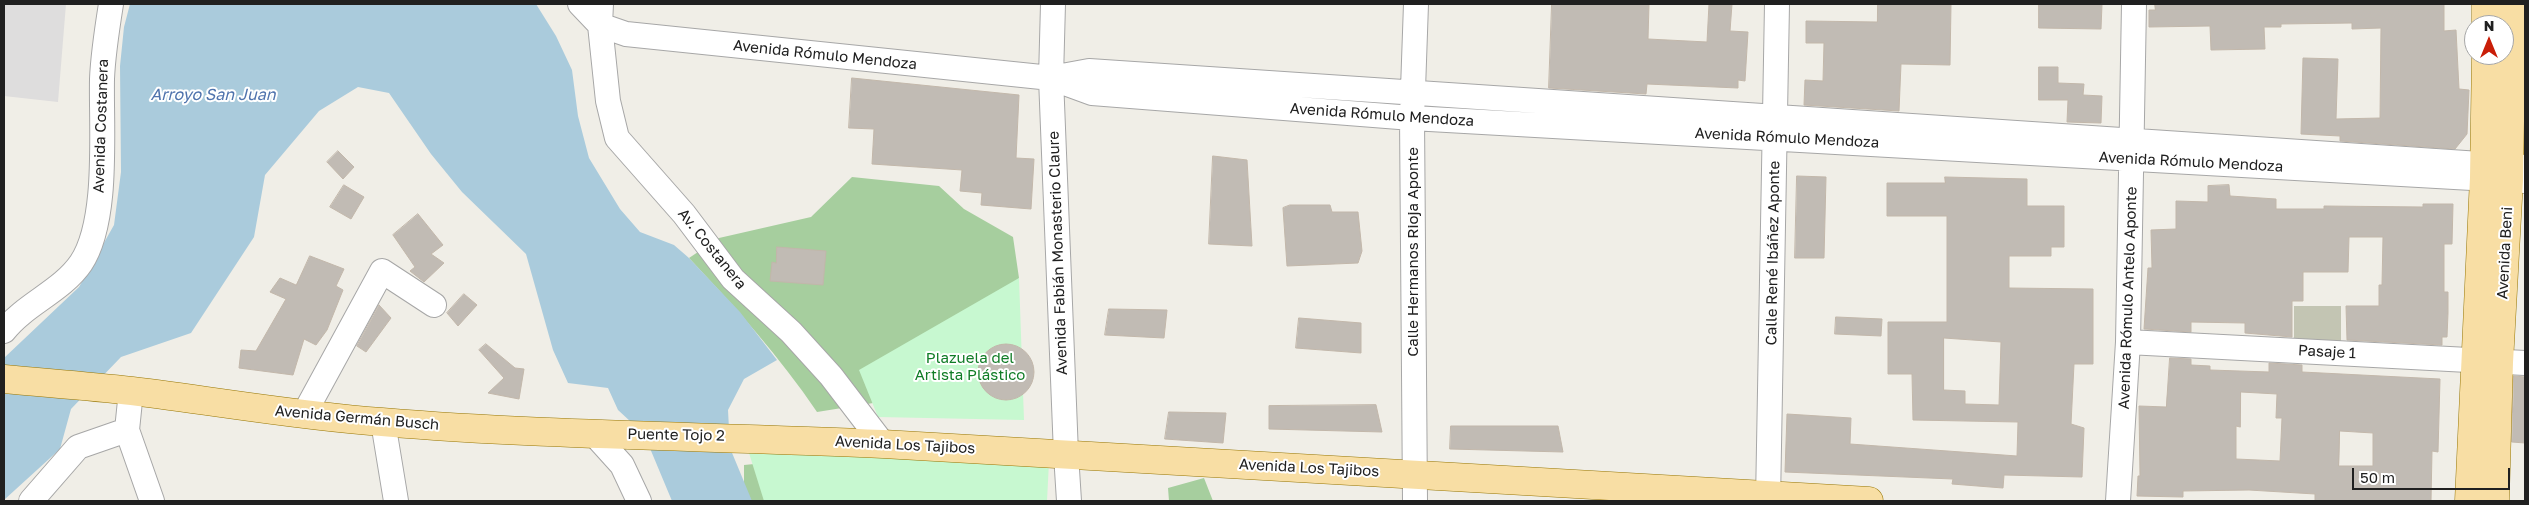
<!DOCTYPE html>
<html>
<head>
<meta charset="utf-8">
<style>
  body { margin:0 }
  #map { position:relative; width:2529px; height:505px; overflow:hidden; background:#f0eee7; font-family:"Golos Text",sans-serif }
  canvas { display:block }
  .frame { position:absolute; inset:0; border:5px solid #202020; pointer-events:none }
  .north { position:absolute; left:2464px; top:15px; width:50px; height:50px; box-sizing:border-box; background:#fff; border:1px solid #a6a6a6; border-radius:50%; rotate:0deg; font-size:14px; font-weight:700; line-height:20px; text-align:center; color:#202020 }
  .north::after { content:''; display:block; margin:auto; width:18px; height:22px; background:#c91e08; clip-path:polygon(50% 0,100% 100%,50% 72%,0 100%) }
  .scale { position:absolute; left:2352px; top:468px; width:158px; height:22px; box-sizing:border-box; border:2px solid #202020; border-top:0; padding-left:6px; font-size:15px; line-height:18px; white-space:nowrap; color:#202020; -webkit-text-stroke:4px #fff; paint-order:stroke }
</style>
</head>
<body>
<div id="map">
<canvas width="2529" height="505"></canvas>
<div class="frame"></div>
<div class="north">N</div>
<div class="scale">50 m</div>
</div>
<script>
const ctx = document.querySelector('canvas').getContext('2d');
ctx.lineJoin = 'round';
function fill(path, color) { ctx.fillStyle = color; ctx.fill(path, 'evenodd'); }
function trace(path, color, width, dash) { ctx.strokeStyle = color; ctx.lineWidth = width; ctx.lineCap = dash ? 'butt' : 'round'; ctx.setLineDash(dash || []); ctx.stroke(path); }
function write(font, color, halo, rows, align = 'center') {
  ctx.font = font + ' "Golos Text",sans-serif'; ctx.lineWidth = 4; ctx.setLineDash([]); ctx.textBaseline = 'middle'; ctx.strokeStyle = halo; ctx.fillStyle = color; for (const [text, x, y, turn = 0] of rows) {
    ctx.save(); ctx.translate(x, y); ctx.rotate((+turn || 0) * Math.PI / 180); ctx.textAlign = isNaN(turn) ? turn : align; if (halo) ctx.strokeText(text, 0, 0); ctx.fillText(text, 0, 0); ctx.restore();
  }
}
const residential = new Path2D(`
  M4,4h62l-8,98 -54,-6z`);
const construction = new Path2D(`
  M2294,306h47v35h-47z`);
const forest = new Path2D(`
  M852,177l87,9 25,23 49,28 6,41 -54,102 -42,15 -106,17c-37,-55 -82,-105 -128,-154l30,-20 92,-21z
  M795,460l38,41h-89v-36z
  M1204,478l9,23h-44l-1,-13z`);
const park = new Path2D(`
  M1019,278l5,142 -146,-3 -19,-47z
  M749,453l300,9 -2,39h-283z`);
const water = new Path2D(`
  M130,4h406l20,32 16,34 6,46 11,42 31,51 20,23 34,13 15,13 51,54 37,48 -33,19 -16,31 2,38 22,53h-80l-28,-67 -26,-24 -10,-22 -40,-5 -15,-33 -27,-96 -64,-62 -31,-38 -42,-61 -31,-6 -39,24 -54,64 -11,62 -63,96 -70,24 -50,52 -11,40 -56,51v-142l75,-71 35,-62 7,-53 -1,-106 4,-39z`);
const building = new Path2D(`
  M1552,4h97l-1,35 59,3 2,-38h23l-2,27 18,1 -3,49 -7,-1v8l-91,-4 -1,10 -97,-6z
  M1878,4h73l-1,61 -49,-1 -2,47 -95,-6 1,-25 18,1 1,-38h-18v-22l71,1z
  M2039,4h63l-1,25 -62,-1z
  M2155,4h289v27l12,-1 3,59 10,1 -2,44 -12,15 -115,-8v-5l-39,-2 2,-76 35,1 -2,60 44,-1 1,-90 -29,1v-6l-71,1v3h-17l1,22 -54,1 -1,-24 -61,1v-17h6z
  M2039,67h19v16l26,1 -1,11 19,1 -1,27 -34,-1 1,-22h-29z
  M852,78l167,17 -3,63 18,1 -3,50 -50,-4 1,-12 -22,-2 2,-21 -90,-6 2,-35 -25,-1z
  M338,151l16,16 -11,12 -16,-17z
  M1213,156l34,4 5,86 -43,-2z
  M1797,176l29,1 -2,81h-29z
  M1945,177l82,2v27h37v41h-13v9h-42v32l84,1v75h-19l-3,60 13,4 -2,49 -78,-2 -1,13 -51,-4 1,-5 -168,-7 2,-58 64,4 -1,26 167,12 1,-34 -105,-2 -1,-46h-24v-52h59v-106h-60v-33h58zM1944,338l57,4 -2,63 -34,-1v-13l-21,-1z
  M344,185l20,12 -13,22 -21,-12z
  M2229,185l1,11 46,3v10h48v-3l99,1v-3h30l-1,40h-8v48h4v21l-1,24h-5v8l-95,-5 -1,-34h33v-21h3l1,-48h-34l-1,35h-45v29h-11v36l-47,-4v-10l-54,-1v10l-47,-3 4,-61h4l-1,-38 25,-1v-28l32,1v-16z
  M1290,205h40l2,7h26l4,39 -4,12 -71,3 -4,-58z
  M418,214l25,31 -12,9 13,9 -20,19 -14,-11 5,-4 -22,-32z
  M777,247l49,4 -3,34 -53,-4 2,-19 4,1z
  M310,256l34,13 -8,17 7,4 -16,40 -11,15 -12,-6 -11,36 -54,-7 2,-18 15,1 30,-52 -16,-7 10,-14 16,7z
  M464,294l13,11 -19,21 -11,-13z
  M379,305l12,13 -25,34 -9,-6z
  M1109,309l58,1 -3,28 -59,-3z
  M1836,317l46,2 -1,17 -46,-2z
  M1299,318l62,5v30l-65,-5z
  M978 372a28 28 0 1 1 56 0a28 28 0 1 1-56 0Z
  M486,344l29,24 9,1 -5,30 -31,-6 16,-15 -25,-28z
  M2170,358l21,1v6l19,1v4l59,2v-9l33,2v7l138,7 -2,73 -6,-1 -1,50h-116v-7l-66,-4 -66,1v6l-46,-1 1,-20h2l-1,-70 27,1zM2241,392l36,2 -1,24h6l-2,43 -44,-2v-33l4,1zM2340,431l33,2v33h-34z
  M2514,376l11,1v66l-13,-1z
  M1376,405l6,27 -113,-3v-23z
  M1169,412l57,1 -3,30 -58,-4z
  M1451,426h107l5,26 -113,-3z`);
const minor = new Path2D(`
  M580,4l20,21 26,9 425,44
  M601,4l-1,21 8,76 9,37 67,76 49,65 58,53 40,44 52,68
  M1053,4l-2,74 15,376 3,47
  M2525,167l-1436,-96 -38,7 41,15 320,25 1113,63
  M4,331c21,-27 58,-40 77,-68 28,-42 20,-133 21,-184 1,-25 5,-50 9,-75
  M2128,342l397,21
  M131,391l-4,39 25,71
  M304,414l78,-143 52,34
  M383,422l13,79
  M594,434l28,31 17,36
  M31,501l47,-54 49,-17
  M1415,501l-3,-383 4,-114
  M1768,501l9,-497
  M2118,501l10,-159 6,-338`);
const major = new Path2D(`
  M2486,25v-21
  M4,379c42,4 85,7 128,12 83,10 166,25 250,31 167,14 334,14 501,22l986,57
  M2469,501l15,-323 2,-123
  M2495,501l4,-139 10,-182 3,-176`);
const streetNames = [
  ["Avenida Rómulo Mendoza",825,55,6],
  ["Avenida Rómulo Mendoza",1382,115,4],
  ["Avenida Costanera",101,126,-88],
  ["Avenida Rómulo Mendoza",1787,138,3],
  ["Avenida Rómulo Mendoza",2191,162,3],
  ["Av. Costanera",712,249,51],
  ["Calle Hermanos Rioja Aponte",1413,252,-90],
  ["Avenida Fabián Monasterio Claure",1058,253,-92],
  ["Calle René Ibáñez Aponte",1773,253,-89],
  ["Avenida Beni",2505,253,-87],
  ["Avenida Rómulo Antelo Aponte",2128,298,-88],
  ["Pasaje 1",2327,352,3],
  ["Avenida Germán Busch",357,418,5],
  ["Puente Tojo 2",676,435,1],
  ["Avenida Los Tajibos",905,445,3],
  ["Avenida Los Tajibos",1309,468,3]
];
const parkNames = [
  ["Plazuela del",970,358],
  ["Artista Plástico",970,375]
];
const waterNames = [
  ["Arroyo San Juan",213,95]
];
fill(residential, '#dedddd');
fill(construction, '#c3c5b3');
fill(forest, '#a6ce9e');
fill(park, '#c7f8d0');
fill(water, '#aacbdc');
fill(building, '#c1bbb4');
trace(building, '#c2b7aa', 1);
trace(minor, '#a7a7a7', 26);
trace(major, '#977706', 29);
trace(minor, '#fff', 24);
trace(major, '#f8dea4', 28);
write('15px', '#202020', '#fff', streetNames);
write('15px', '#107c26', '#fff', parkNames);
write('italic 16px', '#4f73ad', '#fff', waterNames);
</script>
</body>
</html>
